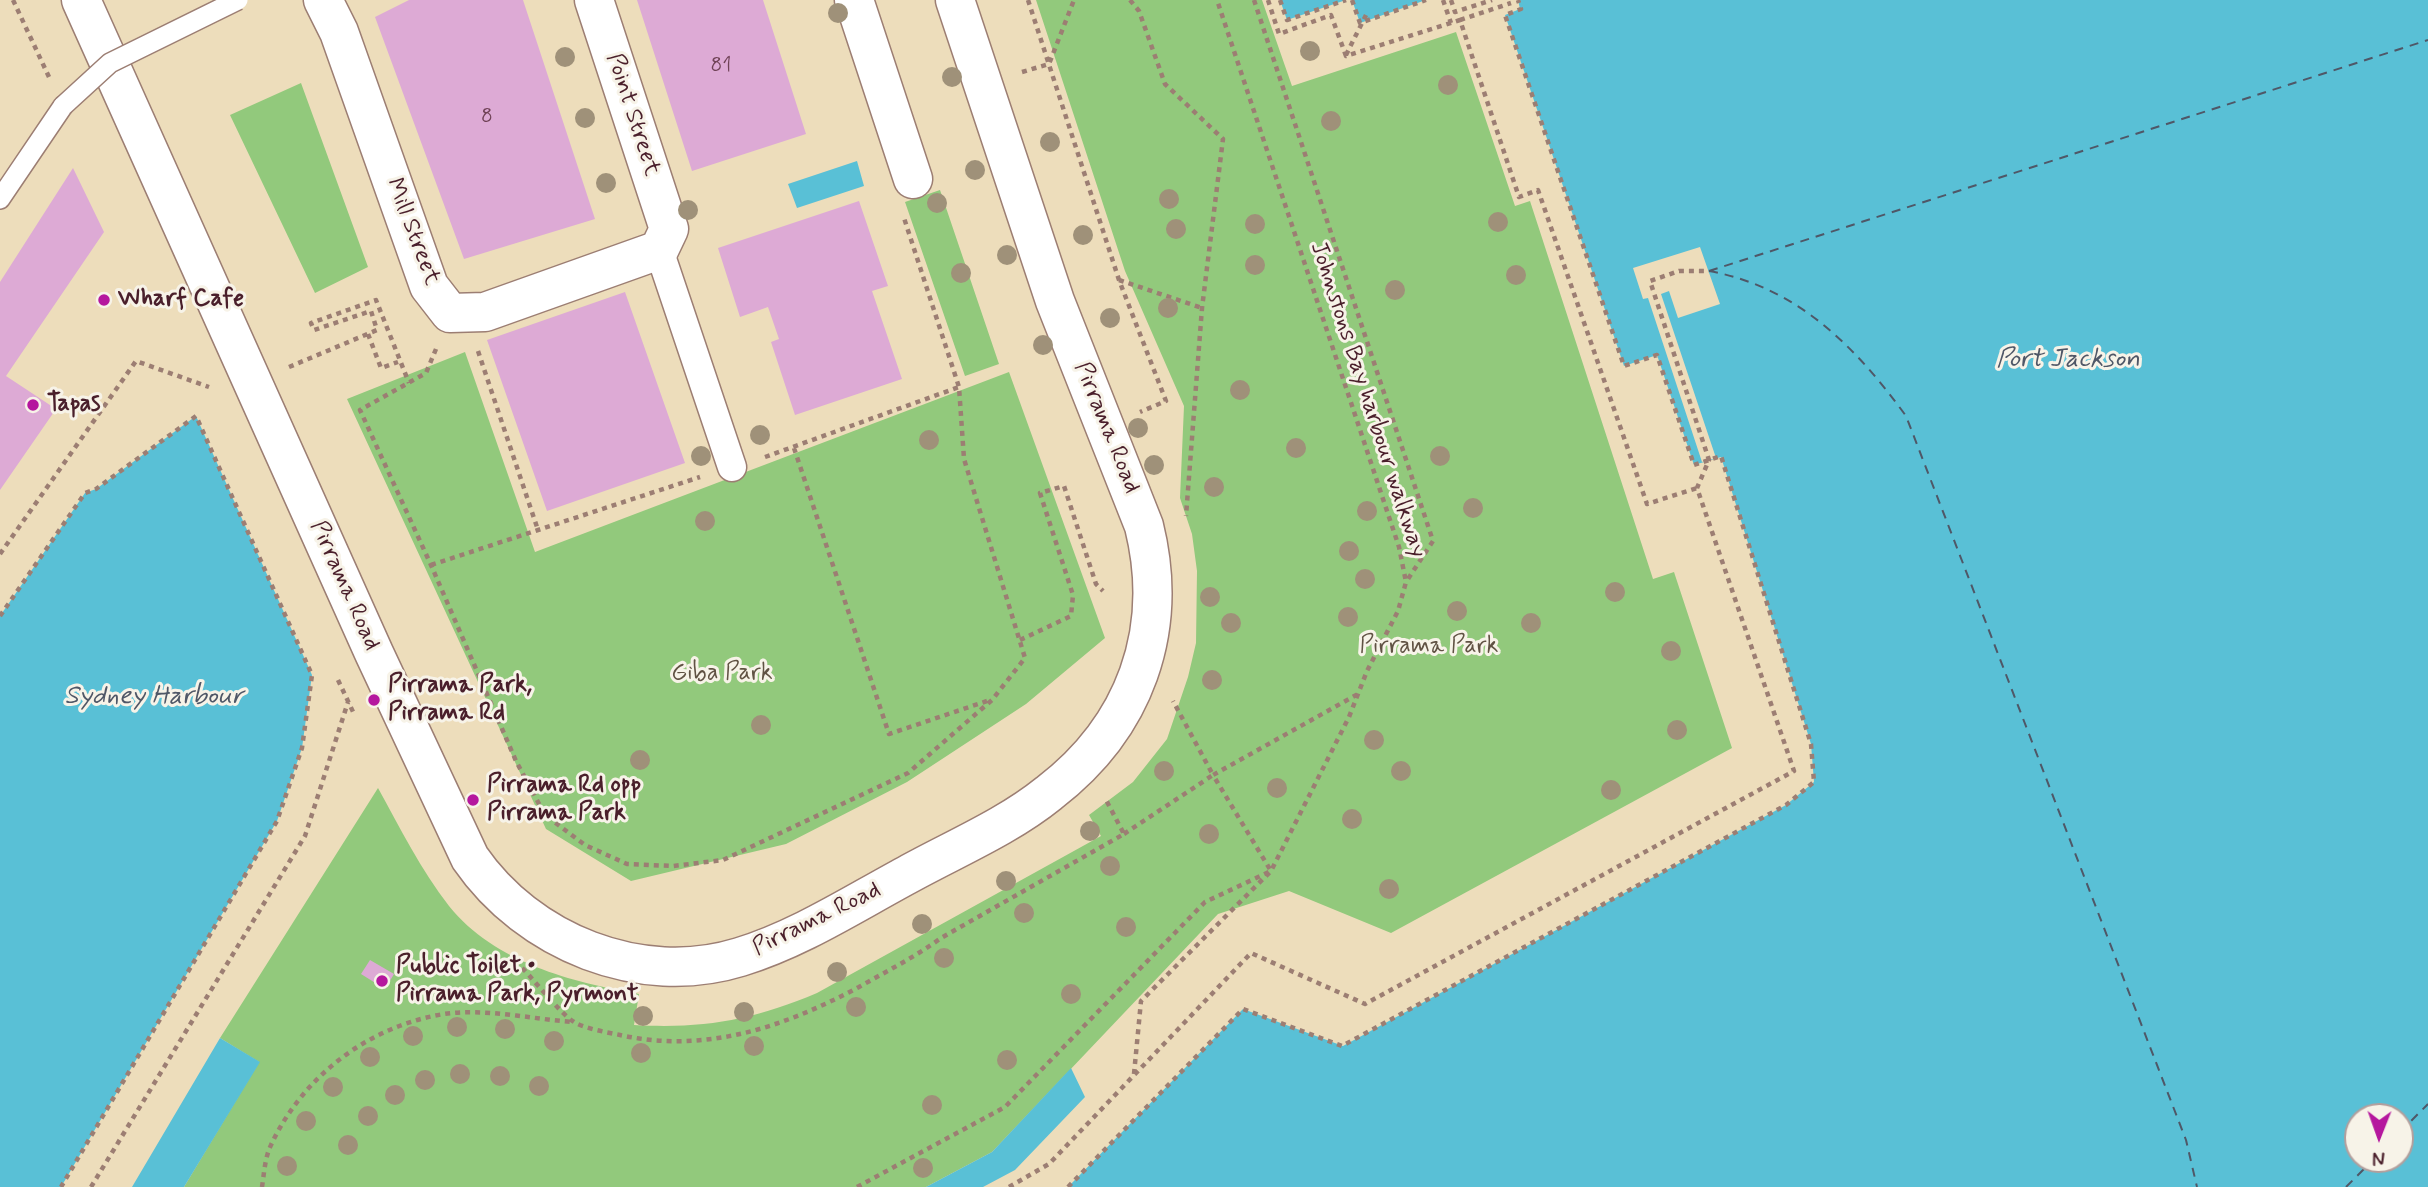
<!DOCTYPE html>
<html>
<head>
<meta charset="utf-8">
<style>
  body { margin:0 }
  #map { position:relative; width:2428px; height:1187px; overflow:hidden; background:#edddbb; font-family:Mynerve,sans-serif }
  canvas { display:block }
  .north { position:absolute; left:2344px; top:1103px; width:70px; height:70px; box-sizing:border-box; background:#f7f3e8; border:2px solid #b29e9c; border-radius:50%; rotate:181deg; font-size:19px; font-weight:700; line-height:28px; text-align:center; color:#4a1f2b }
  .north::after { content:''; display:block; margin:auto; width:24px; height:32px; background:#b5179e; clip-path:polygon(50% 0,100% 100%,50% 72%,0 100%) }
</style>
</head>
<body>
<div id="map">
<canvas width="2428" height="1187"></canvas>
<div class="north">N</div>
</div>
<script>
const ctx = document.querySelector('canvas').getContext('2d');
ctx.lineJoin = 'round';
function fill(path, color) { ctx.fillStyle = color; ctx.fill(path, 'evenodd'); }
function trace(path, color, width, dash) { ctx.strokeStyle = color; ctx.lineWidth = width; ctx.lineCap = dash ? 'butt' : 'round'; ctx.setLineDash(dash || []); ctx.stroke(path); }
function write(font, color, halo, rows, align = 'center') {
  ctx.font = font + ' Mynerve,sans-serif'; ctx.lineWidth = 6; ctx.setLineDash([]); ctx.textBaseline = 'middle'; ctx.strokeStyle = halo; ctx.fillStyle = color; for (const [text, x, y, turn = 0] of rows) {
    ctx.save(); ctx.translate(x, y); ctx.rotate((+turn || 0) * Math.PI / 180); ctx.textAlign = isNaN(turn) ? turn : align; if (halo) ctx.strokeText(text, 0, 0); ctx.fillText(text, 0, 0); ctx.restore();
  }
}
const green = new Path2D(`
  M1036,0h226l30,86 164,-54 59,174 15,-5 123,378 21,-7 58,176 -341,185 -102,-42 -71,23 -226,238 -66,35h-742l75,-125 -39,-24 158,-250c22,40 43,82 71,118 46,57 123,76 190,88l-5,31c70,4 119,-5 183,-32l284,-157 -12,-21 44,-33 34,-43 21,-62 8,-34 1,-72 -5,-37 -12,-36 4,-92 -59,-135z
  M301,83l67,184 -53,26 -85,-178z
  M940,190l59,174 -34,12 -60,-174z
  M465,352l70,200 474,-180 96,266 -79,66 -119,78 -121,62 -155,37 -85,-52 -199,-430z`);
const water = new Path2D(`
  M1280,0h66l-59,20z
  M1352,0h74l-66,23z
  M1518,0h910v1187h-1360l175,-178 100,37 443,-241 28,-23 -3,-38 -90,-287 -27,8 -37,-110 -33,11 -119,-351 15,-6zM2358,1117h42v42h-42z
  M857,161l7,25 -67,22 -9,-24z
  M196,416l116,259 -10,73 -25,73 -216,366h-61v-571l85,-123 11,-4z
  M220,1038l40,24 -76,125h-52z
  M1071,1068l14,29 -70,73 -32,17h-57l66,-35z`);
const pier = new Path2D(`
  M1700,247l20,57 -42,14 -9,-27 -8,3 55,164 -14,4 -54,-164 -5,1 -10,-31z`);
const ferry = new Path2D(`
  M1709,271c88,16 146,75 197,145l280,724 11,47
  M1709,271l719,-231
  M2400,1132l28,-28
  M2346,1187l28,-28`);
const building = new Path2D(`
  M409,0h114l72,219 -131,40 -89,-242z
  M637,0h126l43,134 -114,37z
  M73,168l31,64 -98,144 50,33 -56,81v-208z
  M859,201l29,85 -16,5 30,88 -107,36 -24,-73 8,-3 -11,-32 -28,10 -22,-69z
  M625,292l60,171 -138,48 -60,-171z
  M370,960l24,14 -9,15 -24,-15z`);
const path = new Path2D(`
  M13,0l36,77
  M1028,0l91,280 47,121 -26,11
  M1130,0l9,11 26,73 58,55 -21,169 -16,208
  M1254,0l179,541 -27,41
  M1268,0l11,34 52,-19 15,41 114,-36 59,177 19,-7 109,314 50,-16
  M1280,0l7,20 59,-20
  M1352,0l8,23 66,-23
  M1443,0l8,23
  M1451,0l4,12 37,-12
  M1460,20l51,-17
  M1346,55l20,-40
  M1022,72l27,-8 25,-64
  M1119,280l83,28
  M368,334l13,34 17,-6
  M436,349l-10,24 -66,37 71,155 85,196 29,54 40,30 42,19 46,2 50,-6 185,-87 84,-73 33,-42 -61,-199 -5,-72 -55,-169
  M478,351l60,179
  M289,367l88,-37 -6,-19 -57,19 -3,-7 65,-23 33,83
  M794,448l95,286 98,-33
  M765,457l194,-70
  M0,554l136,-193 73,26
  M431,565l269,-88
  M0,616l85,-123 11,-4 100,-73 116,259 -10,73 -25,73 -216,366
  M1020,640l51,-24 2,-21 -33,-102 24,-7 32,98 7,7
  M338,680l17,36
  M1124,834l89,-59 -40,-74
  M515,961c18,16 41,49 59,61 12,7 32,10 46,13 86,19 164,-8 239,-48 28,-16 56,-30 82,-49l183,-104 -19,-36
  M1134,1074l7,-73 130,-130 78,-154 18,-46 31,-60 8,-29 -7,-35 -182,-547
  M91,1187l214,-351 43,-134
  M262,1187c2,-13 3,-30 9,-42 32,-69 98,-119 173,-131 42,-6 87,5 129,8
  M857,1187l148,-80 200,-205 66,-31 -58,-96 145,-81
  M1009,1187l40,-23 202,-211 114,51 429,-233 -97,-283 12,-28 -59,-179 29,-10h30
  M1068,1187l175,-178 99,37 444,-241 28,-23 -3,-38 -90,-288 -27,9 -37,-110 -33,11 -119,-351 16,-6 -3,-9`);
const service = new Path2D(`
  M0,199l63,-93`);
const pedestrian = new Path2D(`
  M659,250l73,217`);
const minor = new Path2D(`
  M81,0l293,653 96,205c58,84 170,130 270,99 59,-18 113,-53 167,-82 47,-26 100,-48 142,-82 86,-66 121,-162 95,-267l-89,-225 -100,-301
  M323,0l16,32 90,254 21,27 35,-1 174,-62 10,-21 -75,-229
  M854,0l59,179`);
const serviceBridge = new Path2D(`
  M63,106l47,-43 128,-63`);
const trees = [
  [838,13],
  [1310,51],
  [565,57],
  [952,77],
  [1448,85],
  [585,118],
  [1331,121],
  [1050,142],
  [975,170],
  [606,183],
  [1169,199],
  [937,203],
  [688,210],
  [1498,222],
  [1255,224],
  [1176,229],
  [1083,235],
  [1007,255],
  [1255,265],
  [961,273],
  [1516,275],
  [1395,290],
  [1168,308],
  [1110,318],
  [1043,345],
  [1240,390],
  [1138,428],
  [760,435],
  [929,440],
  [1296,448],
  [701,456],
  [1440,456],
  [1154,465],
  [1214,487],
  [1473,508],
  [1367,511],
  [705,521],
  [1349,551],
  [1365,579],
  [1615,592],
  [1210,597],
  [1457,611],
  [1348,617],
  [1231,623],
  [1531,623],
  [1671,651],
  [1212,680],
  [761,725],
  [1677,730],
  [1374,740],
  [640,760],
  [1164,771],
  [1401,771],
  [1277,788],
  [1611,790],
  [1352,819],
  [1090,831],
  [1209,834],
  [1110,866],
  [1006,881],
  [1389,889],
  [1024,913],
  [922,924],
  [1126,927],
  [944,958],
  [837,972],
  [1071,994],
  [856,1007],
  [744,1012],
  [643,1016],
  [457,1027],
  [505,1029],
  [413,1036],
  [554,1041],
  [754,1046],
  [641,1053],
  [370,1057],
  [1007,1060],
  [460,1074],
  [500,1076],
  [425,1080],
  [539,1086],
  [333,1087],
  [395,1095],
  [932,1105],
  [368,1116],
  [306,1121],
  [348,1145],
  [287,1166],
  [923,1168]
];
const markers = [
  [104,300,7,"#b5179e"],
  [33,405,7,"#b5179e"],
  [374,700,7,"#b5179e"],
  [473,800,7,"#b5179e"],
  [382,981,7,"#b5179e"]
];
const numberNames = [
  ["81",721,67],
  ["8",487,118]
];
const streetNames = [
  ["Point Street",632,115,72],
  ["Mill Street",412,232,69],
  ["Johnstons Bay harbour walkway",1367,400,72],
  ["Pirrama Road",1106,428,68],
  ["Pirrama Road",344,586,66],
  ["Pirrama Road",817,920,-26]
];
const poiNames = [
  ["Wharf Cafe",118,300],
  ["Tapas",47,405],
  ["Pirrama Park,",388,686],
  ["Pirrama Rd",388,714],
  ["Pirrama Rd opp",487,786],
  ["Pirrama Park",487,814],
  ["Public Toilet •",396,967],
  ["Pirrama Park, Pyrmont",396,995]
];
const parkNames = [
  ["Pirrama Park",1429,647],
  ["Giba Park",722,674]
];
const waterNames = [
  ["Port Jackson",2068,361],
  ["Sydney Harbour",154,698]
];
fill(green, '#92c97c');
fill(water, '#59c0d6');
fill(pier, '#edddbb');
trace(ferry, '#4f5767', 2, [9, 7]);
fill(building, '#ddaad5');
trace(service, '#9c7e73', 22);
trace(pedestrian, '#9c7e73', 31);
trace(minor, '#9c7e73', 41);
trace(path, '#9c7e73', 4.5, [5, 5]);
trace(service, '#fff', 19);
trace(pedestrian, '#fff', 28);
trace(minor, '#fff', 38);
trace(serviceBridge, '#9c7e73', 22, []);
trace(serviceBridge, '#fff', 19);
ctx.fillStyle = '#9f9179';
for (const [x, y] of trees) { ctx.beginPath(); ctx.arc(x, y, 10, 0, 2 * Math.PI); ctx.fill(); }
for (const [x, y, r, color] of markers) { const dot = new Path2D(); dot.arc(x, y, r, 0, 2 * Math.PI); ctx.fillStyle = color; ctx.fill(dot); trace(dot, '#f7f3e8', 2.5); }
write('21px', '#6f4256', null, numberNames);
write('24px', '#4a1f2b', '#f7f3e8', streetNames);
write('bold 24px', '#4a1f2b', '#f7f3e8', poiNames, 'left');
write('24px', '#605243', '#f7f3e8', parkNames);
write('italic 26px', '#4f5767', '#f7f3e8', waterNames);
</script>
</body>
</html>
